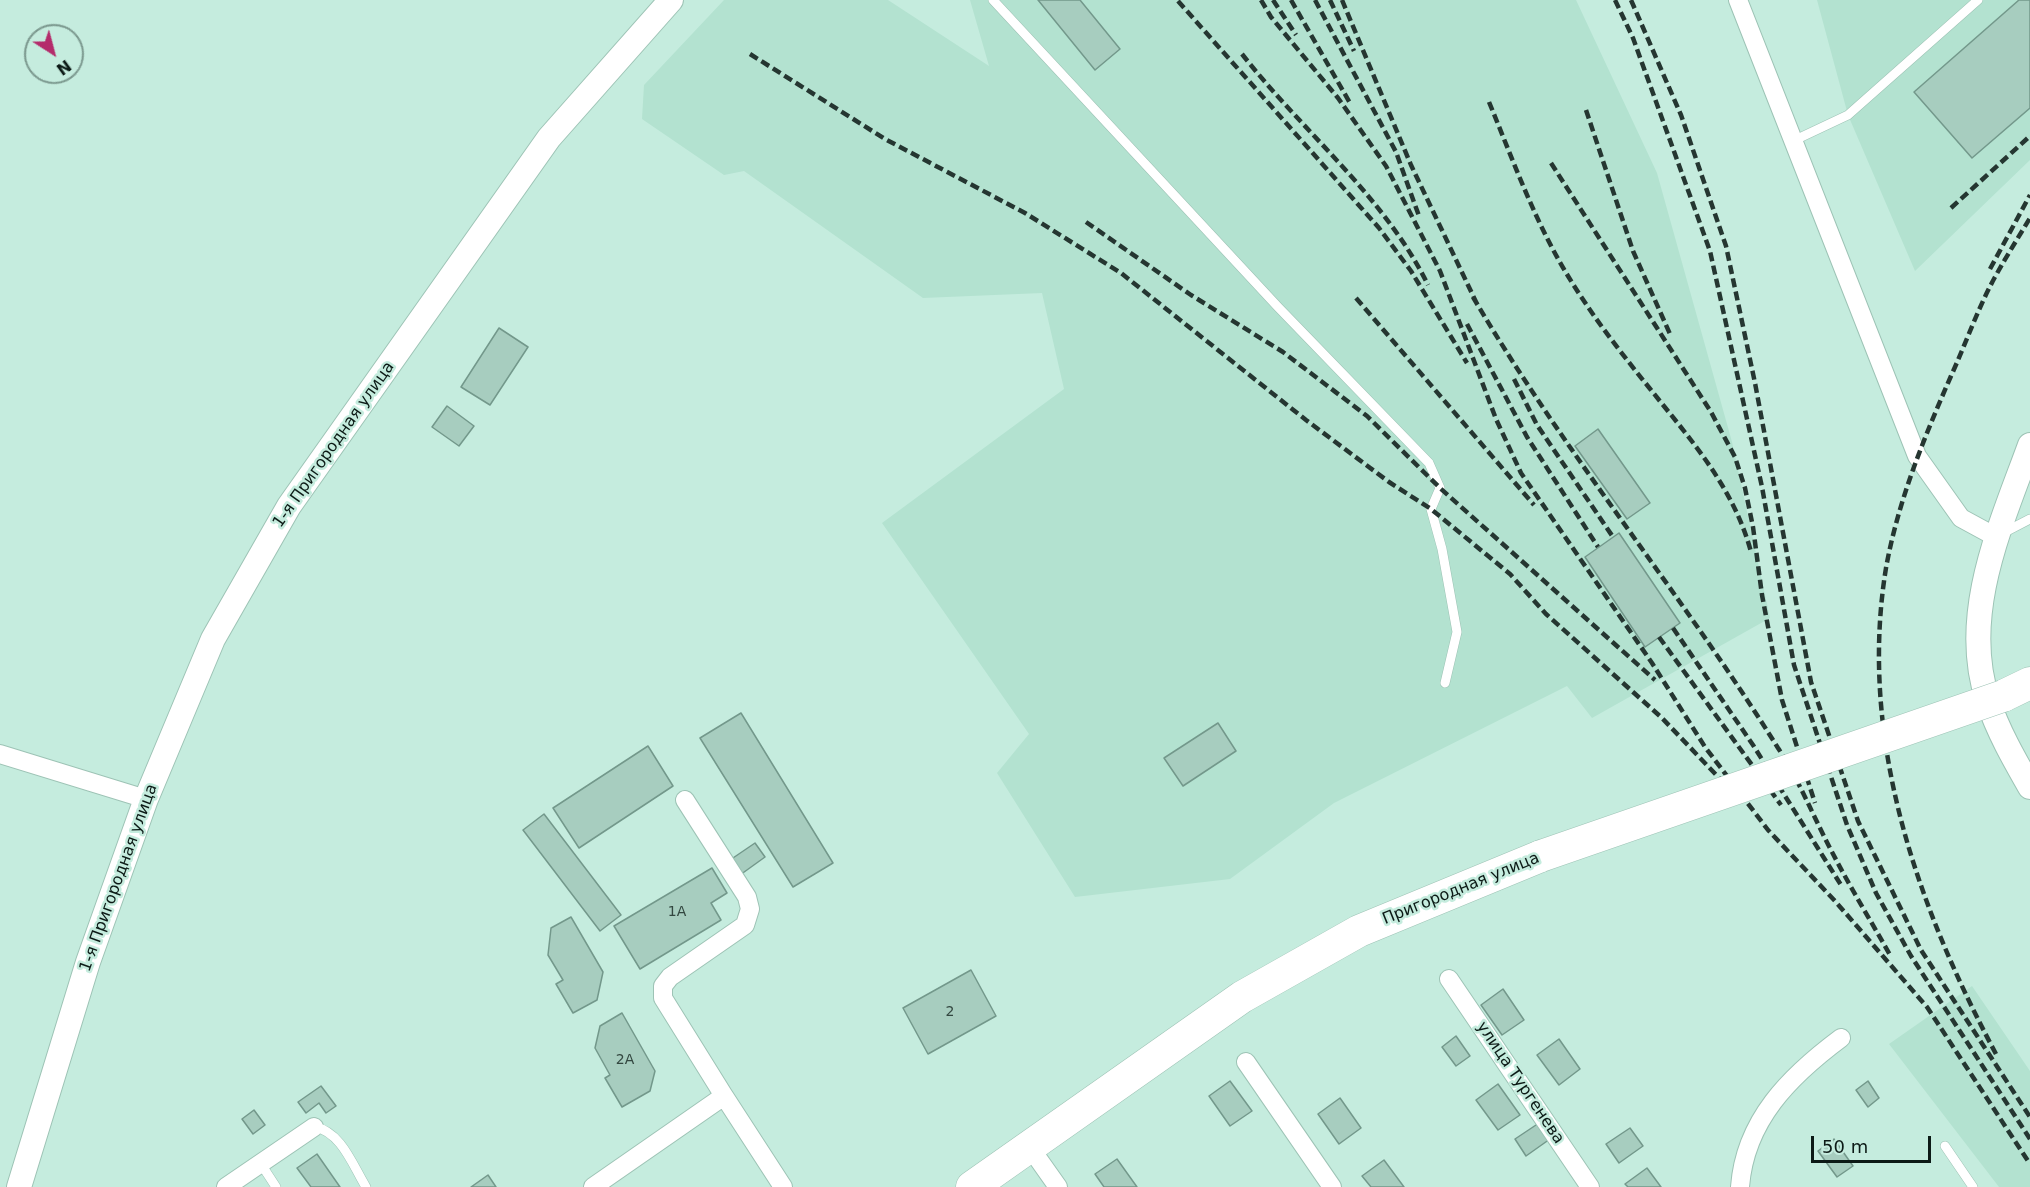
<!DOCTYPE html>
<html>
<head>
<meta charset="utf-8">
<style>
  body { margin:0 }
  #map { position:relative; width:2030px; height:1187px; overflow:hidden; background:#c5ecde; font-family:"DejaVu Sans",sans-serif }
  canvas { display:block }
  .north { position:absolute; left:24px; top:24px; width:60px; height:60px; box-sizing:border-box; background:#c5ecde; border:2px solid #7b988e; border-radius:50%; rotate:144deg; font-size:16px; font-weight:700; line-height:24px; text-align:center; color:#0c1a16 }
  .north::after { content:''; display:block; margin:auto; width:21px; height:27px; background:#b42c6b; clip-path:polygon(50% 0,100% 100%,50% 72%,0 100%) }
  .scale { position:absolute; left:1811px; top:1136px; width:120px; height:27px; box-sizing:border-box; border:3px solid #0c1a16; border-top:0; padding-left:8px; font-size:18px; line-height:21px; white-space:nowrap; color:#0c1a16; -webkit-text-stroke:4px #c5ecde; paint-order:stroke }
</style>
</head>
<body>
<div id="map">
<canvas width="2030" height="1187"></canvas>
<div class="north">N</div>
<div class="scale">50 m</div>
</div>
<script>
const ctx = document.querySelector('canvas').getContext('2d');
ctx.lineJoin = 'round';
function fill(path, color) { ctx.fillStyle = color; ctx.fill(path, 'evenodd'); }
function trace(path, color, width, dash) { ctx.strokeStyle = color; ctx.lineWidth = width; ctx.lineCap = dash ? 'butt' : 'round'; ctx.setLineDash(dash || []); ctx.stroke(path); }
function write(font, color, halo, rows, align = 'center') {
  ctx.font = font + ' "DejaVu Sans",sans-serif'; ctx.lineWidth = 5; ctx.setLineDash([]); ctx.textBaseline = 'middle'; ctx.strokeStyle = halo; ctx.fillStyle = color; for (const [text, x, y, turn = 0] of rows) {
    ctx.save(); ctx.translate(x, y); ctx.rotate((+turn || 0) * Math.PI / 180); ctx.textAlign = isNaN(turn) ? turn : align; if (halo) ctx.strokeText(text, 0, 0); ctx.fillText(text, 0, 0); ctx.restore();
  }
}
const built = new Path2D(`
  M724,0h164l101,66 -19,-66h606l81,173 75,269 38,176 -178,100 -25,-32 -233,117 -104,76 -155,18 -78,-124 32,-39 -147,-211 182,-134 -22,-96 -119,5 -179,-127 -20,4 -82,-56 2,-34z
  M1817,0h213v160l-115,111 -67,-156z
  M1972,986l58,85v116h-31l-110,-143z`);
const building = new Path2D(`
  M1038,0h42l40,49 -25,21z
  M2019,0h11v108l-58,50 -58,-66z
  M499,328l29,19 -38,58 -29,-18z
  M447,406l27,20 -15,20 -27,-19z
  M1598,429l52,74 -23,16 -52,-73z
  M1619,533l61,90 -35,24 -60,-90z
  M741,713l92,150 -40,24 -93,-149z
  M1218,723l18,28 -53,35 -19,-28z
  M648,746l25,40 -94,62 -26,-40z
  M544,814l77,101 -21,16 -77,-101z
  M755,843l10,14 -25,18 -10,-15z
  M712,868l15,25 -16,10 10,17 -81,49 -26,-43z
  M571,917l32,55 -6,28 -24,13 -17,-29 7,-4 -15,-25 3,-27z
  M971,970l25,46 -68,38 -25,-46z
  M1503,989l21,31 -22,15 -21,-30z
  M622,1013l33,58 -5,20 -28,16 -17,-29 5,-3 -15,-27 5,-22z
  M1456,1036l14,20 -14,10 -14,-19z
  M1559,1039l21,30 -21,16 -22,-30z
  M1230,1081l22,30 -22,15 -21,-30z
  M1868,1081l11,17 -11,9 -12,-17z
  M1498,1084l22,31 -22,15 -22,-30z
  M321,1086l15,20 -10,7 -7,-10 -13,10 -8,-11z
  M1340,1098l21,30 -22,16 -21,-30z
  M254,1110l11,15 -12,9 -11,-15z
  M1539,1123l11,16 -24,17 -11,-17z
  M1630,1128l13,18 -24,17 -13,-19z
  M1834,1139l19,27 -16,11 -19,-26z
  M317,1154l23,33h-29l-14,-19z
  M1117,1159l20,28h-33l-9,-13z
  M1384,1160l20,27h-33l-9,-11z
  M1647,1168l14,19h-33l-3,-3z
  M488,1175l8,12h-25z`);
const lane = new Path2D(`
  M993,0l285,307 151,156 11,25 -9,21 11,40 15,83 -12,51
  M1795,140l53,-25 130,-115
  M2003,533l27,-14
  M314,1127c27,4 39,39 52,60
  M1945,1146l28,41
  M261,1164l15,23`);
const street = new Path2D(`
  M1738,0l179,456 44,62 35,19
  M0,754l146,45
  M685,800l62,97 3,12 -5,16 -75,52 -7,9v12l61,98
  M1449,979l141,208
  M1246,1062l86,125
  M1029,1146l29,41
  M226,1187l88,-60
  M593,1187l131,-91 59,91
  M1740,1187c5,-67 50,-111 101,-149`);
const secondary = new Path2D(`
  M2030,445c-29,80 -71,170 -42,256 10,30 26,58 42,86
  M19,1187l69,-225 58,-163 67,-160 76,-133 260,-368 122,-138`);
const highway = new Path2D(`
  M2003,696l27,-13
  M972,1187l270,-190 117,-66 182,-75`);
const rail = new Path2D(`
  M1261,0l10,17 67,81 48,68 54,105 56,148 25,54 131,190 53,84 63,83 67,71 92,106 103,157
  M1273,0l23,35
  M1291,0l59,103
  M1315,0l81,152 23,64
  M1330,0l24,51
  M1342,0l69,165 66,139
  M1615,0l18,38 77,213 52,236 32,178 53,160 29,68 35,63 119,183
  M1631,0l50,115 45,131 29,137 56,299 47,139 63,129 109,167
  M1178,1l201,227 32,43 56,92
  M750,54l135,85 140,74 96,60 185,147 83,62 42,27 79,65 36,40 116,104 61,64
  M1242,54c60,77 143,143 186,231
  M1489,102c24,58 46,120 79,174 24,40 54,78 83,114 40,50 83,98 100,162
  M1586,110l47,141 37,83
  M1551,163l160,249 24,45 10,31 8,39 9,68 20,105 33,103
  M1951,208l79,-72
  M1086,222l105,73 92,57 84,64 73,72 215,192
  M1990,269l40,-74
  M1473,297c92,157 209,297 305,451 21,32 36,70 54,104 18,35 39,69 58,103
  M1356,298l178,207
  M1467,324l60,113 71,110
  M1514,379l23,46 76,112
  M1673,628l80,117 88,140
  M1659,637l122,168
  M1996,1054c-79,-148 -138,-316 -110,-486 12,-67 38,-130 65,-192 15,-33 27,-68 44,-99 11,-20 23,-39 35,-59`);
const highwayBridge = new Path2D(`
  M1541,856l462,-160`);
const numberNames = [
  ["1А",677,912],
  ["2",950,1012],
  ["2А",625,1060]
];
const streetNames = [
  ["1-я Пригородная улица",334,445,-55],
  ["1-я Пригородная улица",119,878,-70],
  ["Пригородная улица",1461,889,-22],
  ["улица Тургенева",1520,1083,56]
];
fill(built, '#b3e2d0');
fill(building, '#a7cdbf');
trace(building, '#73988b', 1.5);
trace(lane, '#9dc3b5', 10);
trace(street, '#9dc3b5', 20);
trace(secondary, '#9dc3b5', 26);
trace(highway, '#9dc3b5', 33);
trace(lane, '#fff', 9);
trace(street, '#fff', 18);
trace(secondary, '#fff', 24);
trace(highway, '#fff', 32);
trace(rail, '#253631', 4.5, [9, 4.5]);
trace(highwayBridge, '#9dc3b5', 33, []);
trace(highwayBridge, '#fff', 32);
write('14px', '#334740', null, numberNames);
write('16px', '#0c1a16', '#c5ecde', streetNames);
</script>
</body>
</html>
